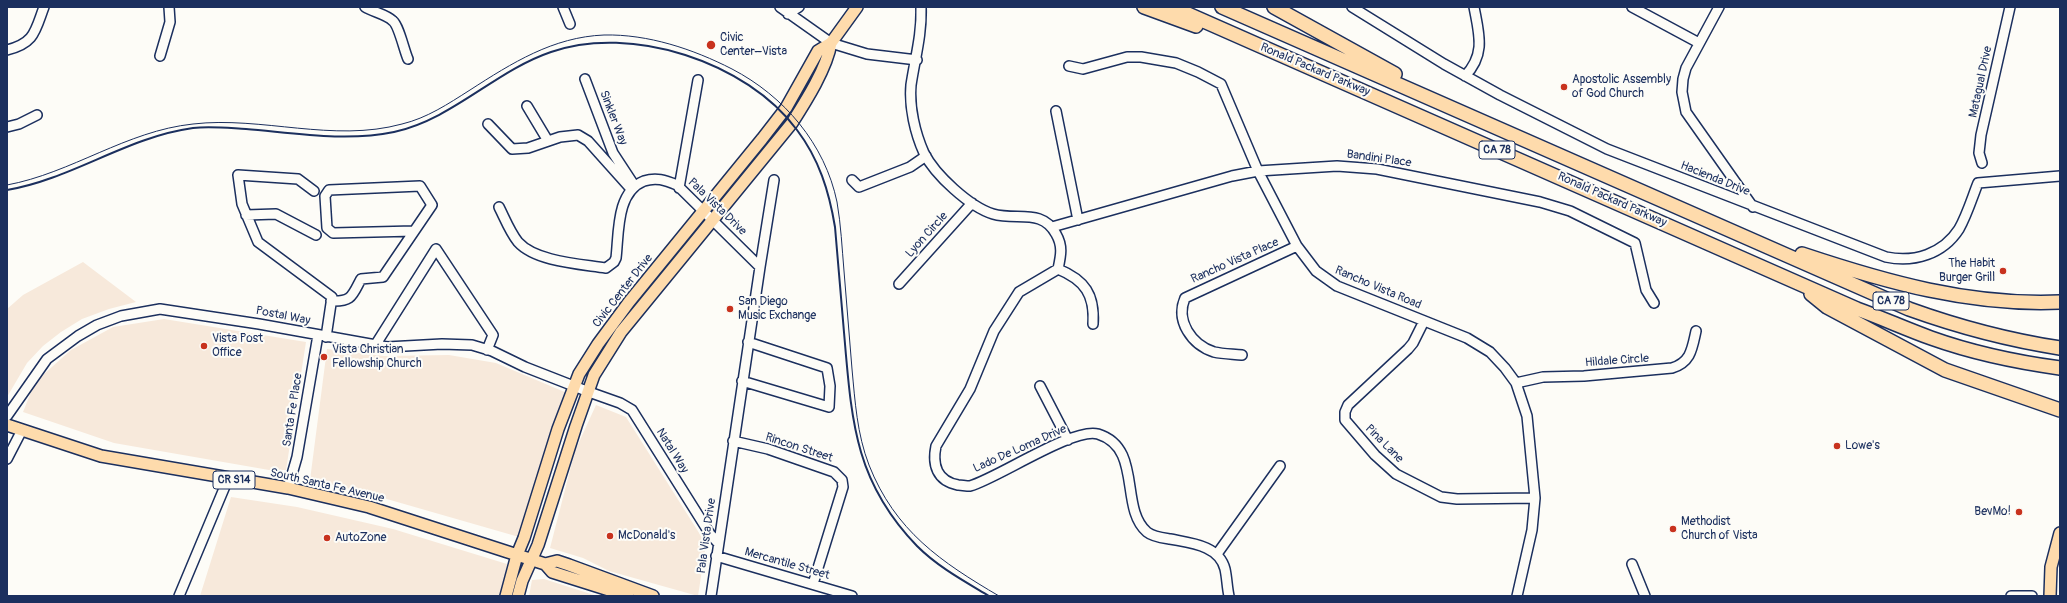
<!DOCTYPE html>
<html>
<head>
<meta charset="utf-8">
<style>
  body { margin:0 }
  #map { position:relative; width:2067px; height:603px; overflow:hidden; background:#fdfcf7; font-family:Pangolin,sans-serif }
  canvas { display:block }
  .frame { position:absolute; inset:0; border:8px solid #1b2f5e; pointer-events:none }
</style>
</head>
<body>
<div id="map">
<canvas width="2067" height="603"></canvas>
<div class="frame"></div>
</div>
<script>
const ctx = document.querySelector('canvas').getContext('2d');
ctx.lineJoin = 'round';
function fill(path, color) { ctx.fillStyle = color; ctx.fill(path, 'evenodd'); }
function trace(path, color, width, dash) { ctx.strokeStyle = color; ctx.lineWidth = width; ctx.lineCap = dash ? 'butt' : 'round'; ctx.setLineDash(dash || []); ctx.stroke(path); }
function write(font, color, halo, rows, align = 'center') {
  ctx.font = font + ' Pangolin,sans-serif'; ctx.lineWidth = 4; ctx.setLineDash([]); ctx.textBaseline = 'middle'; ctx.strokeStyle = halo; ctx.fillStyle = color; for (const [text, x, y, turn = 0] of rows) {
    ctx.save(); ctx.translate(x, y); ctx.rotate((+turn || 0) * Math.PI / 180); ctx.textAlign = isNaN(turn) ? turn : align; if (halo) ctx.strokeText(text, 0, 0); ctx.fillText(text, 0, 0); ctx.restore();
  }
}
const built = new Path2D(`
  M83,262l53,40 -27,7 -27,10 -21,13 -18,14 -16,17 -20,34v-88l16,-14z
  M164,319l142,23 -20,128h-17l-155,-27 -91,-31 12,-30 36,-32 42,-23z
  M327,349l57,7 65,-1 47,8 71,30 -48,144 -160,-46 -49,-11z
  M596,405l30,12 80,127 -8,52 -89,-25 -26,-13 -33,-10 25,-97z
  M231,497l66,10 96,22 114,35 -6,32h-301z
  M544,579l53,17h-68l3,-16z`);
const minor = new Path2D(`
  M365,7c8,5 21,7 28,14 6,5 11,29 15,38
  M563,7l7,17
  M780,7l51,36 36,11 50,6
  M921,7c1,28 -6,51 -10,78 -2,22 4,48 13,68 11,22 46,54 69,61 24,7 49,-6 63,20 7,12 5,21 2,35l-39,23 -25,39 -24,58 -34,57c-4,19 1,35 22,39 3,0 8,1 12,1 28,-8 103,-59 128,-52 45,14 21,74 49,98 6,5 16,6 23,7 20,4 49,6 55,30 2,9 2,18 4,27
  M1352,7l92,57 56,31 107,54 279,108c28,6 57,-3 73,-28 8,-14 13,-31 19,-46l82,-7
  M1632,7l67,36
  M1719,7l-33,61 -3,11 -1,13 4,20 67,95
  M788,14l11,-7
  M7,50c28,-7 28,-19 37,-43
  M160,56l10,-34 -1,-15
  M1069,66l14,3 44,-12h14l35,6 22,9 23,12 37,87 39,75 19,25 21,15 130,52 23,14 15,16 11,15 11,33 8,82 -3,32 -15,66
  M1465,76c21,-22 14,-42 9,-69
  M585,79l28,74 21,32
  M527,106l21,35
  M1056,111l22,109
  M488,124l24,25 16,-1 32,-11 18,-2 10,6 43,48
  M7,127l12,-3 18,-9
  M1982,163l-3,-10 2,-18 29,-128
  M852,180l7,7 51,-20 16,-11
  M679,188l19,-108
  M314,191l-16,-12 -60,-4 4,29 16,38 74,55 -6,40
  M499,207c6,12 11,25 19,35 18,20 63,22 88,26l8,-6 2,-4c3,-25 0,-66 28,-77 12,-4 21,-1 33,4l83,82 -49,329
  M246,215l30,-1 40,21
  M1052,227l180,-51 26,-5 79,-5 40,3 163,33 30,9 65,32 11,47 8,13
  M760,267l14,-87
  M1058,269c27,11 37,26 35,55
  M899,284l73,-81
  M331,301c21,1 21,-5 30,-22l22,-2 49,-72 -12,-19 -91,4 -4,6 2,32 6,5 81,-2
  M1424,321l-11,22 -5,6 -60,56 -3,7v8l30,35 21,19 45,23 16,2 78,-1
  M376,344l60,-95 57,86 -6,15
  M1242,355c-9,-1 -19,-1 -28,-3 -22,-7 -39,-31 -29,-54l112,-52
  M742,381l87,26 1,-21 -3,-18 -79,-26
  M1516,383l27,-6 41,-1 88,-8c19,-6 20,-19 24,-37
  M1040,386l28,54
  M7,416l40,-57 31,-23 19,-11 24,-9 39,-7 99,15 128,23 55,-3 30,1 20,6 33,16 64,25 31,11 12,7 78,124 8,9
  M733,441l35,8 66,23 8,8 1,7 -30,97
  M7,459l15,-29
  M288,488l9,-31 21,-122
  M1217,554l63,-88
  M716,556l136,40
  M1632,564l13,32
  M179,596l49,-117
  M2011,596h21`);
const major = new Path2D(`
  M7,425l94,31 187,32 81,19 176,57 12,-3 12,4 84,31
  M545,564l7,8 76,24
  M506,596l11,-41 7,-17 34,-109 21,-55 19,-30 31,-42 133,-163 24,-31 32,-57 13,-8 26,-36
  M518,596l4,-15 16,-36 38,-119 18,-51 27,-43 171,-209c14,-22 35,-55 39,-80
  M2050,596l1,-29 9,-34`);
const highway = new Path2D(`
  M1144,7l52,19
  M1172,7l685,302c25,9 49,20 74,29 42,15 85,24 129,30
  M1222,7l687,302c50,18 99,31 151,39
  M1274,7l121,67
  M1802,254c84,28 168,52 258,48
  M1811,294l16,13 118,63 115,40`);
const tram = new Path2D(`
  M7,185c65,-12 119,-54 186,-61 69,-8 140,19 209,0 25,-6 46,-20 68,-34 42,-27 83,-53 134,-55 44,-1 89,14 128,34 52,27 93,75 105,133 4,23 5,46 7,69 3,33 5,65 8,98 3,32 5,65 17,96 26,66 72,97 130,131`);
const rail = new Path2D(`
  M7,190c65,-11 120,-53 186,-62 17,-2 35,0 53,1 48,4 100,13 148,3 59,-13 101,-61 157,-80 80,-28 196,10 246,78 22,29 32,61 38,97 3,39 7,78 10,117 7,82 12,140 72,202 21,21 47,35 72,50`);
const markers = [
  [711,45,5,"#c8321e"],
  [1564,87,4,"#c8321e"],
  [2003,271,4,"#c8321e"],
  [730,309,4,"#c8321e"],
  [204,346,4,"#c8321e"],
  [324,357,4,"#c8321e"],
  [1837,446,4,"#c8321e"],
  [2019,512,4,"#c8321e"],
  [1673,529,4,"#c8321e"],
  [610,536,4,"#c8321e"],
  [327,538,4,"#c8321e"]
];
const shields = [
  [1497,150,36],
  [1891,301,36],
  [234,480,42]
];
const shieldNames = [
  ["CA 78",1497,150],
  ["CA 78",1891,301],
  ["CR S14",234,480]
];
const poiNames = [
  ["Civic",720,38],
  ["Center–Vista",720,52],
  ["Apostolic Assembly",1572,80],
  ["of God Church",1572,94],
  ["The Habit",1995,264,"right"],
  ["Burger Grill",1995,278,"right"],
  ["San Diego",738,302],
  ["Music Exchange",738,316],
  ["Vista Post",212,339],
  ["Office",212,353],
  ["Vista Christian",332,350],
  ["Fellowship Church",332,364],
  ["Lowe's",1845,446],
  ["BevMo!",2011,512,"right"],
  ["Methodist",1681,522],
  ["Church of Vista",1681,536],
  ["McDonald's",618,536],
  ["AutoZone",335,538]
];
const streetNames = [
  ["Ronald Packard Parkway",1315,70,23],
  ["Matagual Drive",1981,82,-78],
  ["Sinkler Way",613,118,69],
  ["Bandini Place",1379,159,8],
  ["Hacienda Drive",1715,179,22],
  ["Ronald Packard Parkway",1612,200,24],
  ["Pala Vista Drive",717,207,44],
  ["Lyon Circle",927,235,-48],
  ["Rancho Vista Place",1235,261,-24],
  ["Rancho Vista Road",1378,288,23],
  ["Civic Center Drive",623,291,-52],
  ["Postal Way",283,316,11],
  ["Hildale Circle",1617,361,-4],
  ["Santa Fe Place",293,410,-81],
  ["Pina Lane",1384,444,45],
  ["Rincon Street",799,448,18],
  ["Lado De Loma Drive",1020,449,-24],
  ["Natal Way",672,451,58],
  ["South Santa Fe Avenue",327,486,13],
  ["Pala Vista Drive",707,536,-82],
  ["Mercantile Street",787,564,16]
];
fill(built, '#f7e9db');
trace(minor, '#1b2f5e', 12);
trace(major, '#1b2f5e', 14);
trace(highway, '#1b2f5e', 16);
trace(minor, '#fdfcf7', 9);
trace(major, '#fedbac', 11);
trace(highway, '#fedbac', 13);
trace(tram, '#1b2f5e', 1);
trace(rail, '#1b2f5e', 2);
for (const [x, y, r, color] of markers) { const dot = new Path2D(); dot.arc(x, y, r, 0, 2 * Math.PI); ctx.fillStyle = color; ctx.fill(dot); trace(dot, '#fdfcf7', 1.5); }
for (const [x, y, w] of shields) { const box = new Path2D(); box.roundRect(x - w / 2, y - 9, w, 18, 3); ctx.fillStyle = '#fdfcf7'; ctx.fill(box); trace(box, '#1b2f5e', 1); }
write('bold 11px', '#1b2f5e', null, shieldNames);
write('12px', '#1b2f5e', '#fdfcf7', poiNames, 'left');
write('12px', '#1b2f5e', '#fdfcf7', streetNames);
</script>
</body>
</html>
